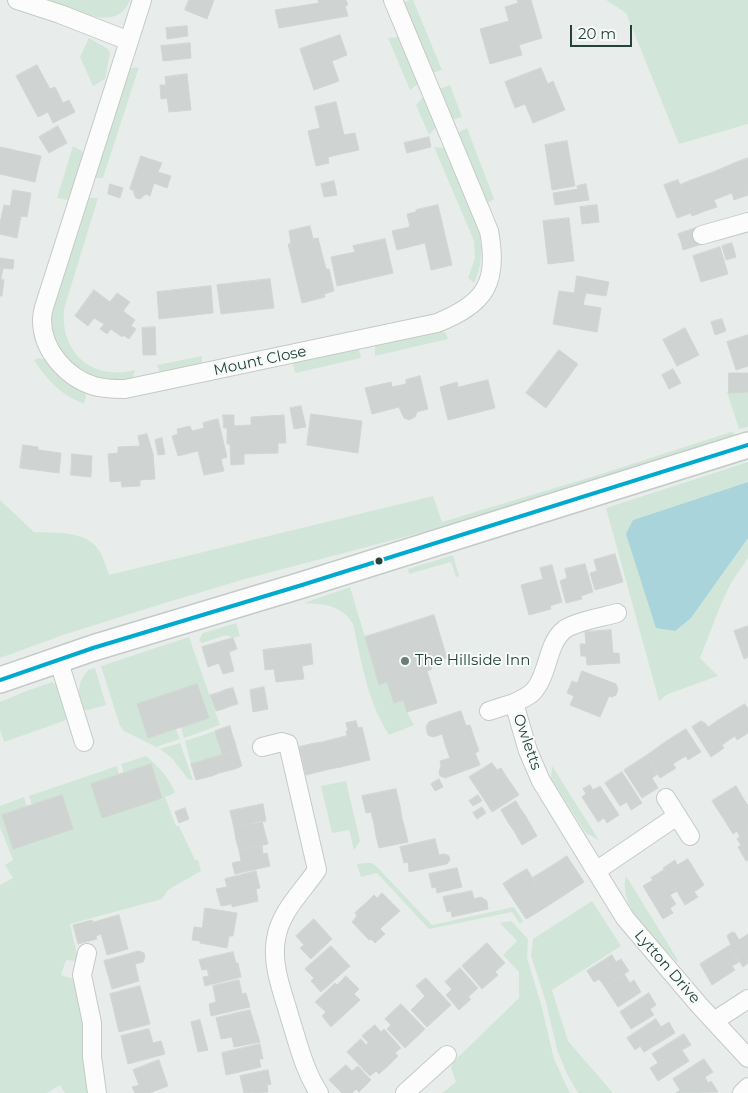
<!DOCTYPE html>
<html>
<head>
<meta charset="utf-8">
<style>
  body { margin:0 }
  #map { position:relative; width:748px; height:1093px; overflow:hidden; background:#e8edeb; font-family:Montserrat,sans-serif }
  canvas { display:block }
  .scale { position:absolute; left:570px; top:25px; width:62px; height:22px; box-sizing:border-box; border:2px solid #24423a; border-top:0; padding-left:6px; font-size:15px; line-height:18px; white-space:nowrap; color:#24423a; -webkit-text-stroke:4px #f7fbf9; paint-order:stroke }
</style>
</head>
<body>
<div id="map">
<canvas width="748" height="1093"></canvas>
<div class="scale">20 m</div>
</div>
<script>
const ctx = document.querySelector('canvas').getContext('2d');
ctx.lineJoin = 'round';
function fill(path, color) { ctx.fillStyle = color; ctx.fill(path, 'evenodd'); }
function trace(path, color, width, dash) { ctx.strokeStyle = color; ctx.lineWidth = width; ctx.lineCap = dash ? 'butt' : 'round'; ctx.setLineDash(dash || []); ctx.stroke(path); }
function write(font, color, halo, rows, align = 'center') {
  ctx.font = font + ' Montserrat,sans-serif'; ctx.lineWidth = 4; ctx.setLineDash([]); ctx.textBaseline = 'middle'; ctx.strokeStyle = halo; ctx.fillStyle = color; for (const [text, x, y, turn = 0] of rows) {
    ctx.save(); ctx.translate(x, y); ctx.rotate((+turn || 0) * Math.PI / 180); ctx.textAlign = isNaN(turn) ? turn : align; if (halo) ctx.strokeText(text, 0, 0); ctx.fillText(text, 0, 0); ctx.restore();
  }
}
const green = new Path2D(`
  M49,0h81c-13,35 -57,9 -81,0z
  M410,0h3l29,70 -10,3 -30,-70z
  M606,0h142v124l-69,20 -53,-131z
  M398,37l20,47 -8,6 -22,-52z
  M89,38l19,11 2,4 -5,26 -12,7 -13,-29z
  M139,67l-36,111h-9l34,-109z
  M450,85l12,32 -11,3 -12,-31z
  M423,97l13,30 -7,8 -13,-30z
  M467,128l27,71 -6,4 -4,-1 -27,-69z
  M73,146l9,5 1,4 -15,45 -11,-2z
  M434,147l11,1 34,84c4,18 3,34 -5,51l-6,-5 7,-20 -1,-17z
  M86,198h12l-34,111c-4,44 28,72 71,61l-3,10c-22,2 -40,-1 -58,-15 -11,-9 -20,-24 -23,-38 -4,-20 7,-42 13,-60 8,-23 15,-46 22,-69z
  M440,331l5,1 3,7 -73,17v-12z
  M356,349l3,1 2,8 -66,15 -2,-9 4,-3z
  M202,356v9l-42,9 -3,-9z
  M38,358l10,2 37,32 1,5 -2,7c-23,-9 -37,-24 -50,-44z
  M727,392h21v35l-9,2z
  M731,432l4,2 -2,3 -260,82 -228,60 -93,28 -89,28 -63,23v-158l34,32c21,1 54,-2 66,20 4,7 6,15 9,23l324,-79 9,26 156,-47z
  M748,462v20l-115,38 58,98 57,-80v20l-17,25 -10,21 -21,54 18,18 -50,18 -9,7 -53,-193z
  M453,555l6,21 -3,1 -5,-15 -42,12 -1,-5z
  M350,587l29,97 8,-2 7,21 9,-3 4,12 7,13 -25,10c-22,-35 -27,-71 -36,-111 -11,-19 -29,-20 -49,-21z
  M236,623l4,13 -7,2 -6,-3 -25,8 -3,-3 4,-7z
  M189,637l31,88 -36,13 -3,-11 16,-43 -59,20 10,34 28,-9 4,10 -24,8 -32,-16 -4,-5 -19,-60z
  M95,668l11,37 -18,5h-6c-5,-16 -5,-27 6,-40z
  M52,682l6,4 10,30 -4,5 -60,21 -4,-12v-28l24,-10z
  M215,731l7,24 -31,9 -6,-23z
  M180,743l13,37 -5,-1 -16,-21 -12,-9z
  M146,756c13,11 23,21 29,37l-10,4 11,29h3l16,34h3l3,11 -33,19 -6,9 -92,25 8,35 -2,2 -10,-1 -5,15 13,4 3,3 8,51 -2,27 5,29 -1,4h-22l-5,-8 -13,8h-47v-208l13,-7 -8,-13 8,-5 -13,-33v-21l24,-9 3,10 -25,8 11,34 19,-44 -3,-9 88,-30 2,9 -28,9 71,14 -11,-34 -27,9 -3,-9z
  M552,766l47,74 -12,-6 -5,-7 -31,-49z
  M346,781l14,60 -6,9 -5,-20 -17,3 -11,-47z
  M364,863h8l6,5 54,57 82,-18 9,14 -3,3 -8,-12 -83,17 -52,-56 -16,4 -4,-13z
  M626,876l52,84 -1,2c-20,-21 -60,-54 -51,-86z
  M592,901l29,45 -69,44 16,51 45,52h-35l-11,-19 -10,-24 -11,-48 -15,-46 2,-17z
  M511,921l17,18 -1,19 14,46 13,55 16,34h-128l14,-11 -5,-14 2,-6 66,-64v-26l-16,-17 14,-14 -17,-18z`);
const water = new Path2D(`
  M748,482v56l-57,80 -16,13 -19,-3 -30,-94 7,-14z`);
const building = new Path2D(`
  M189,0h25l-7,19 -22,-9z
  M318,0h28l2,5 -3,1 3,10 -69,12 -4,-18 44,-7z
  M517,0h14l11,38 -23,7 3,10 -32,9 -10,-35 29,-8 -4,-14 13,-4z
  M187,26l1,10 -21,3 -1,-11z
  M340,35l7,20 -15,6 7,20 -25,9 -14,-41z
  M190,43l1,15 -28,3 -2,-15z
  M37,65l13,24 5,-2 8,16 6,-3 6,12 -22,11 -5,-11 -10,5 -22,-41z
  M541,68l7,16 5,-3 12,29 -32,13 -8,-19 -10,4 -10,-26z
  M187,74l4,36 -22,2 -2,-14 -6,1 -1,-14h6l-1,-8z
  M336,102l8,33 11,-2 4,17 -31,7 1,6 -13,3 -8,-35 12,-3 -5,-21z
  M58,126l9,17 -18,10 -10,-16z
  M429,137l2,10 -24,6 -3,-10z
  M567,141l8,45 -23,4 -7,-45z
  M0,147l41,9 -6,26 -35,-8z
  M141,156l21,7 -4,9 13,4 -4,12 -13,-5 -4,13 -4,-2 -6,5 -4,-1 -2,-4v-3l-4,-2z
  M748,158v37l-13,-32z
  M735,163l13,32 -14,5 -2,-7 -8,3 -10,-24z
  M714,172l10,24 -10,4 3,7 -12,4 -13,-31z
  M678,180l13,33 -14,5 -13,-33z
  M692,180l13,31 -13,5 -12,-31z
  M334,181l3,14 -13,2 -3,-13z
  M110,184l13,4 -3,10 -12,-4z
  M586,184l3,16 -34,5 -2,-12 25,-4 -1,-3z
  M13,190l18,3 -4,24 -6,-1 -4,22 -17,-4v-11l4,-18 6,1z
  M438,205l14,60 -21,5 -6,-27 -28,7 -5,-19 18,-4 -3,-13 9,-2v-2z
  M597,205l2,17 -17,2 -2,-17z
  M569,218l5,43 -26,3 -5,-43z
  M310,226l3,13 5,-1 8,31h3l5,22 -10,3 1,3 -23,6 -14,-59h3l-2,-13z
  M696,228l3,8 -18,6 -3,-8z
  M699,236l3,8 -19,6 -2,-8z
  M385,239l8,34 -56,13 -6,-29 24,-5 -2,-6z
  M732,243l4,14 -10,3 -4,-14z
  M720,247l8,27 -27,8 -8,-26z
  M0,258l14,2 -1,9 -13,-1z
  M0,268h3l-2,11 3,1 -2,16h-2z
  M577,276l32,6 -3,14 -20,-3 -3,12 18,3 -4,24 -44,-8 6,-33 15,2z
  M270,279l4,29 -53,6 -4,-29z
  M211,286l2,27 -54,6 -2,-27z
  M94,290l16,12 7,-9 13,9 -7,9 12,9 -4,6 5,3 -7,10 -6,-4 -1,2 -11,-8 -4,5 -7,-5 4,-5 -10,-6 -6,8 -13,-10z
  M722,319l4,12 -11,4 -4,-13z
  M155,327l1,28h-13l-1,-27z
  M685,328l14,27 -22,11 -14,-26z
  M748,335v31l-12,4 -9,-28z
  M559,350l19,14 -32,44 -20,-15z
  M673,369l8,14 -12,6 -7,-14z
  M729,373h19v19l-19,1z
  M420,376l8,33 -11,3 -2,5 -6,3 -5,-2 -5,-11 -27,7 -7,-26 26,-6 1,5 14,-3v-4z
  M488,380l7,28 -47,12 -8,-33 17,-5 1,5z
  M301,406l5,21 -12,2 -4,-21z
  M311,414l51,7 -4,32 -51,-8z
  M223,415h11v11l17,-1v-8l33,-2 2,28h-8v10l-34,1v10l-13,1 -1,-21h-3v-16h-3z
  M218,419l9,38 -6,2 3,12 -20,4 -6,-24 -20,5 -6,-20 6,-2 -1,-5 13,-3 2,5 12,-3 -1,-5z
  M147,434l6,20 2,25 -15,1v6l-18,1 -1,-6 -11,1 -2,-28 10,-1v-6l22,-1 -2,-10z
  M162,438l3,16 -7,1 -3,-15z
  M23,445l15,2v3l23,3 -2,20 -39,-5z
  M72,454l20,2 -1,21 -20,-2z
  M615,554l8,28 -28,8 -5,-17 7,-2 -3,-11z
  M585,564l8,28 -12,4 1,3 -16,4 -6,-22 7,-3 -2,-9z
  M552,565l10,37 -12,4 1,3 -22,6 -8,-30 22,-6 -3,-11z
  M434,615l13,43 -17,6 2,5 -5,2 10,32 -30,9 -4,-12 -9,3 -7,-21 -8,3 -14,-48z
  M748,626v31l-4,2 -10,-28z
  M611,630l2,23h6l1,10 -33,2 -1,-9h-5l-1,-12h6l-1,-12z
  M233,638l4,11 -8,3 5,19 -11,3 -4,-11 -11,4 -6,-20z
  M311,644l2,20 -11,2 2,13 -28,3 -2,-13 -9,1 -2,-20z
  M582,671l34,13 2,5 -2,6 -4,2 -3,-1 -9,21 -30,-12 4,-9 -7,-3 5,-12 5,2z
  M197,684l12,34 -61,20 -11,-34z
  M264,687l4,22 -15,3 -3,-22z
  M233,688l5,16 -7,2 -6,-16z
  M225,690l6,16 -8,3 -5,-16z
  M218,693l5,16 -7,2 -6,-16z
  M745,704l3,5v24l-11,7 -2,-4 -6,4 -12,-19z
  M461,711l5,15 4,-1 4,12 -28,10 -4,-13 -9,3 -5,-2 -2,-8 3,-5z
  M356,721l2,7 4,-1 8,33 -17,4 -7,-33h2l-2,-8z
  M701,721l4,2 3,4 9,-6 12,19 -7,5 2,3 -13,9 -19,-30z
  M230,726l2,8 -15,5 -2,-8z
  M686,729l15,23 -13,8 -2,-4 -7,4 -12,-19z
  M232,734l3,8 -15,5 -3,-8z
  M347,736l6,28 -12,3 -6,-28z
  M474,737l5,14 -4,2 5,12 -35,13 -5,-2 -1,-4 2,-6 -1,-5 10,-3 -4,-11z
  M335,739l6,28 -11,2 -6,-27z
  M667,741l12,19 -6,4 3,4 -16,10 -14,-22z
  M235,742l2,8 -15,5 -2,-8z
  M324,742l6,27 -12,3 -6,-28z
  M312,744l6,28 -12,3 -7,-28z
  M237,750l5,16 -7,3 -5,-17z
  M230,752l5,17 -8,2 -5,-16z
  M222,755l5,16 -8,2 -4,-16z
  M646,756l12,18 -6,4 6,10 -16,10 -18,-28z
  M215,757l4,16 -7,3 -5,-17z
  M207,759l5,17 -8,2 -5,-16z
  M199,762l5,16 -8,2 -5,-16z
  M492,763l5,7 4,-2 5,8 -26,17 -11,-16z
  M151,764l11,34 -60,20 -11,-34z
  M622,772l20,31 -11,7 -4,-8 -7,4 -15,-23z
  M506,776l13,19 -27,17 -12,-19z
  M439,779l4,8 -8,4 -4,-7z
  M590,785l3,5 7,-4 19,29 -12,8 -3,-5 -6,4 -16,-25 4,-3 -3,-5z
  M736,786l12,20 -23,15 -13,-20z
  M396,789l4,17 -34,7 -4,-17z
  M62,795l11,34 -60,20 -11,-34z
  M478,795l4,6 -9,5 -4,-5z
  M516,801l4,7 -15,9 -4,-7z
  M263,804l3,17 -32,7 -4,-17z
  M400,806l2,12 -28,6 -3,-12z
  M748,806v26l-8,5 -3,-6 -4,3 -8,-13z
  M482,807l4,6 -9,6 -4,-6z
  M185,808l4,11 -10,4 -4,-11z
  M520,808l5,7 -16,9 -4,-7z
  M525,815l4,7 -15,9 -5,-7z
  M402,818l3,11 -29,7 -2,-12z
  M262,821l3,12 -29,7 -2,-12z
  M529,822l4,7 -15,9 -4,-7z
  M405,829l3,13 -29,6 -3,-12z
  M533,829l4,7 -15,9 -4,-7z
  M748,832v28l-2,1 -8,-14 3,-2 -4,-6z
  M265,833l3,11 -29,6 -3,-10z
  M435,839l4,16 6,-1 4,2 1,4 -3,4 -38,8 -1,-10 -4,1 -4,-16z
  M262,845l1,9 4,-1 3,13 -35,8 -3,-11 9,-2 -2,-11z
  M567,856l17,26 -12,8 -17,-26z
  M688,859l16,26 -10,7 4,5 -13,8 -22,-37 12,-8 2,5z
  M555,864l17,26 -12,8 -16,-27z
  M457,868l5,19 -25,6 -1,-6 -4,1 -3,-14z
  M527,869l22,36 -11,7 -23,-36z
  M664,870l13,21 -7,4 6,9 -6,4 3,5 -10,6 -20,-33 10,-6 -2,-2z
  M256,871l4,17 -4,1 2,12 -26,6v-3l-11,2 -5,-17 11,-2 -2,-8z
  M544,871l16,27 -11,7 -17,-27z
  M515,876l23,36 -12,7 -23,-35z
  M472,891l2,8 7,-2 6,4 1,8 -36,8 -1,-6 -4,1 -4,-15z
  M382,893l18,18 -16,14 -19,-21 9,-9 3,3z
  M365,904l19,21 -4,4 5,5 -10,9 -4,-4 -2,1 -17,-18 5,-6 -2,-3z
  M205,908l32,5 -4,23h-4l-2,12 -27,-5v-2l-8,-1 2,-13 8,1z
  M119,915l9,34 -21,6 -6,-21 -5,2 1,3 -19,5 -5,-19 19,-5 1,2z
  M314,919l18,20 -21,20 -11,-11 4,-3 -8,-9z
  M732,932l3,1 4,7 9,-6v29l-5,4 -14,-21 2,-1 -4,-9z
  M487,943l18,20 -10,9 3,3 -16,14 -20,-23z
  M331,946l19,20 -29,26 -10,-11 3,-3 -9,-9z
  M729,946l10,16 -7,4 3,4 -23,15 -12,-21z
  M139,951l5,2 1,4 -2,5 -8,2 4,17 -27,8 -8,-28z
  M233,952l3,11h2l3,14 -36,9 -2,-9 6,-1 -2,-7 -5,1 -3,-10z
  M612,955l4,7 5,-3 8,12 -24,16 -6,-8 -5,3 -7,-11z
  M460,968l18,20 -10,9 3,2 -12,11 -13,-15 6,-6 -7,-7z
  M624,974l6,9 4,-3 7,12 -23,15 -13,-20z
  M346,976l13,13 -5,5 6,6 -29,27 -9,-11 4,-4 -11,-10 20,-19 2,2z
  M426,978l25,27 -24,22 -16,-17 14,-14 -9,-10z
  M239,980l3,14 4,-1 4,14 -39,9 -2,-12 7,-2 -3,-16z
  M140,986l10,38 -31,8 -9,-38z
  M649,993l7,12 -6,4 4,6 -23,14 -11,-17z
  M401,1004l24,25 -20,19 -18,-19 4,-4 -6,-6z
  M250,1010l10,32 -26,5 -2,-10 -11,2 -5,-21z
  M656,1019l5,8 8,-5 6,11 -31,19 -4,-6 -5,4 -8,-12z
  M200,1020l8,30 -10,2 -7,-30z
  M375,1025l6,7 3,-3 17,19 -6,5 3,3 -9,9 -27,-29z
  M149,1029l4,14 8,-2 4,13 -37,10 -7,-28z
  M684,1034l7,11 -9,5 7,11 -31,20 -8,-13 8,-5 -6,-9z
  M361,1039l5,6 2,-2 21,22 -10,9 -3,-3 -6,5 -23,-24z
  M260,1044l3,15h-4l2,8 -35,8 -4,-22z
  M704,1059l9,13 -8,5 3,6 3,-2 7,11 -42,1 4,-3 -7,-11z
  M159,1060l9,26 -19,7h-14l-3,-6 7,-2 -6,-15z
  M346,1065l6,6 6,-5 13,14 -12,12 -3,-3 -4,4h-10l-13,-13z
  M268,1070l3,14 -4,1 1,7 -24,1 -4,-17z`);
const street = new Path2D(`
  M17,0l43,14 69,27 -83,260c-2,6 -4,13 -4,19 0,30 24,57 52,66 10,3 21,3 31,3l312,-66c48,-19 62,-40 52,-92l-96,-231
  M129,41l13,-41
  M702,235l46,-13
  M58,659l26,83
  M489,711l25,-8
  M262,747l20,-5 6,2 29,126c-15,22 -37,42 -41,69 -5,26 7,54 14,79 8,25 14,52 29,75
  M666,798l24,38
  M677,816l-81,55 29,47 74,87 49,53
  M596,871l-55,-90 -13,-30 -14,-48c8,-4 17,-7 22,-15 13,-17 11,-45 29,-59 12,-8 38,-12 52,-16
  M87,953l-5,22 10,48v34l5,36
  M714,1021l34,-22
  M405,1093l42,-38
  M742,1093l6,-6`);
const secondary = new Path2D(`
  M0,680l93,-32 209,-63 446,-140`);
const bus1 = new Path2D(`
  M0,680l93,-32 209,-63 446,-140`);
const markers = [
  [379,561,4.5,"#24423a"],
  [405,661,5,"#697e78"]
];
const streetNames = [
  ["Mount Close",260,361,-12],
  ["Owletts",527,742,71],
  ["Lytton Drive",667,967,49]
];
const poiNames = [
  ["The Hillside Inn",415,661]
];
fill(green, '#d1e6d8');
fill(water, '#a9d4db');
fill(building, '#cfd4d2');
trace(building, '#d1d6d4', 1);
trace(street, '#c5cac8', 20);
trace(secondary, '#c3cbc8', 28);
trace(street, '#fcfcfc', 18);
trace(secondary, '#fcfcfc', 25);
trace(bus1, '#00a9ce', 4);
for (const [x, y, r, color] of markers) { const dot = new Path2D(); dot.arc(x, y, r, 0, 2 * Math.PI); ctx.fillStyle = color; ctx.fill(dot); trace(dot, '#f7fbf9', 2); }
write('15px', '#24423a', '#f7fbf9', streetNames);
write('15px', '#24423a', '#f7fbf9', poiNames, 'left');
</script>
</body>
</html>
